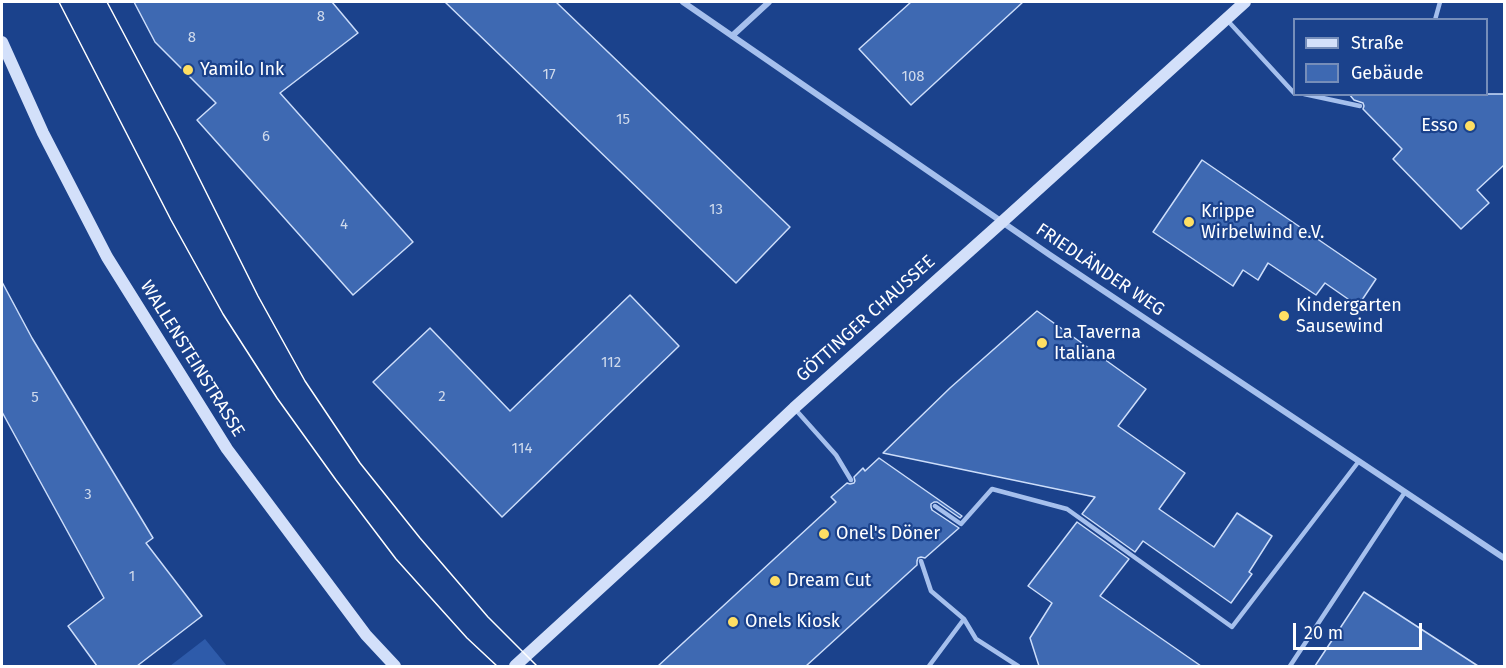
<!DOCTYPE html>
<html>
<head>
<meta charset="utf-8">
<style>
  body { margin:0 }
  #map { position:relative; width:1506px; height:668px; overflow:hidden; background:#1b428c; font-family:"Fira Sans",sans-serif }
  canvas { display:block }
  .frame { position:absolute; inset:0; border:3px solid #fff; pointer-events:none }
  .legend { position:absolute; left:1293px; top:18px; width:195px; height:78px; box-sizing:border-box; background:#1b428c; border:2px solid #768eba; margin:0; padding:8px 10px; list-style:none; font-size:18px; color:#fff }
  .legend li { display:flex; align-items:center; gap:12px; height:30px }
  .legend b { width:30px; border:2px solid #768eba }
  .scale { position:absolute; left:1293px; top:623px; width:129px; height:27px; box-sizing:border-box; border:3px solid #fff; border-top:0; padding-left:8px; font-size:18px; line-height:21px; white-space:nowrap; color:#fff; -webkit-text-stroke:4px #1b428c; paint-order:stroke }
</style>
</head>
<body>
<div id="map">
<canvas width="1506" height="668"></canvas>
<div class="frame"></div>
<ul class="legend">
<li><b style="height:8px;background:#d3e0fa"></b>Straße</li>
<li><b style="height:16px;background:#3e69b2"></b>Gebäude</li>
</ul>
<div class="scale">20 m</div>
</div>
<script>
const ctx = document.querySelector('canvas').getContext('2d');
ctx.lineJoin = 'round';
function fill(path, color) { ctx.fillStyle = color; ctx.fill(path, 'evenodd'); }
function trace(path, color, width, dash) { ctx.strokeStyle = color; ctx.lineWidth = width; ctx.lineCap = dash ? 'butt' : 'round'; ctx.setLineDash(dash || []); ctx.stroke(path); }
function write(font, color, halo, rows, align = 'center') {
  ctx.font = font + ' "Fira Sans",sans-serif'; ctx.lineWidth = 4.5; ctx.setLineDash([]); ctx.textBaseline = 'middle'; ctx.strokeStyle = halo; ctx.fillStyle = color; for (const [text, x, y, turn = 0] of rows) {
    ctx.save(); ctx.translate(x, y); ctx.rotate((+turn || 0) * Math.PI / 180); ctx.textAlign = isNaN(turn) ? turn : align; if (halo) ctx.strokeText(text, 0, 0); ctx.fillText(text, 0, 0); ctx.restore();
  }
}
const green = new Path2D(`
  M205,639l22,27h-57z`);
const building = new Path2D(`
  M134,2h198l26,31 -78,60 133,149 -60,53 -156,-175 19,-17 -61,-61z
  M445,2h111l234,225 -54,56z
  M911,2h112l-112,103 -52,-56z
  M1349,94h155v71l-27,25 12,13 -28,26 -68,-70 9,-10 -39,-40 1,-3 -1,-3 -9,-3z
  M1202,160l174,119 -18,27 -33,-23 -9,12 -48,-32 -10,17 -15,-10 -10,16 -80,-54z
  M2,282l30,56 121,200 -7,5 56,73 -65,50h-40l-29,-40 36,-28 -102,-186z
  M630,295l49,51 -177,171 -129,-135 57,-54 80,83z
  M1037,311l109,78 -28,37 67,47 -26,36 55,38 23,-34 35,23 -23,36 3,2 -21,29 -88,-62 -8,11 -53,-38 13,-17 -212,-44 67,-65z
  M879,458l83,58 -2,2 -23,-16h-3l-3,2v3l1,3 27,18 -34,30 -4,-1 -3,1 -1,3v4l-111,101h-148l178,-164 -5,-5 16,-14 3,1 4,-1 1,-2 -1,-4 9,-9 2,3z
  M1077,522l52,37 -29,37 101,70h-162l-9,-28 22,-35 -24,-17z
  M1364,592l114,74h-163z`);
const lane = new Path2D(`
  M1435,20l5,-18
  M1228,21l66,72
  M1304,94l56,12
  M795,409l41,46 15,25
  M935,506l26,18 31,-35 75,20 165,118 127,-166
  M921,561l10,30 33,28 -35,47
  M964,619l12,20 42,27
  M1290,666l115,-174`);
const street = new Path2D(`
  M683,2l367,253 454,303
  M732,36l37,-34`);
const secondary = new Path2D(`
  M2,42l41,91 64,124 120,192 139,186 29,31
  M515,666l189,-173 90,-85 208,-186 243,-220`);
const tram = new Path2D(`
  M59,2l112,218 52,94 54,84 59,82 60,79 71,79 30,28
  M107,2l72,136 79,158 47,85 55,82 60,75 68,79 49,49`);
const markers = [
  [188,70,6,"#ffdf63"],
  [1470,126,6,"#ffdf63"],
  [1189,222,6,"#ffdf63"],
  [1284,316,6,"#ffdf63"],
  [1042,343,6,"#ffdf63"],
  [824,534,6,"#ffdf63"],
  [775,581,6,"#ffdf63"],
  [733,622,6,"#ffdf63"]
];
const numberNames = [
  ["8",321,17],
  ["8",192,38],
  ["17",549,75],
  ["108",913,77],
  ["15",623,120],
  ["6",266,137],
  ["13",716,210],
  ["4",344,225],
  ["112",611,363],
  ["2",442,397],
  ["5",35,398],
  ["114",522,449],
  ["3",88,495],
  ["1",132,577]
];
const poiNames = [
  ["Yamilo Ink",200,70],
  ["Esso",1458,126,"right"],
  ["Krippe",1201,212],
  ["Wirbelwind e.V.",1201,233],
  ["Kindergarten",1296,306],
  ["Sausewind",1296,327],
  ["La Taverna",1054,333],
  ["Italiana",1054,354],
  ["Onel's Döner",836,534],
  ["Dream Cut",787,581],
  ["Onels Kiosk",745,622]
];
const streetNames = [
  ["FRIEDLÄNDER WEG",1100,270,34],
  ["GÖTTINGER CHAUSSEE",866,319,-42],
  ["WALLENSTEINSTRASSE",192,359,58]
];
fill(green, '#2e5baa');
fill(building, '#3e69b2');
trace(building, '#ccddfa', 1.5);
trace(lane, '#a6c0ed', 4.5);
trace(street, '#a6c0ed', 6);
trace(secondary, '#d3e0fa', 12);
trace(tram, '#fff', 1.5);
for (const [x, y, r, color] of markers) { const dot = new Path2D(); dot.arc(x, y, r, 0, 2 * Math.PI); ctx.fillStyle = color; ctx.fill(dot); trace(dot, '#1b428c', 2); }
write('15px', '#cfdaec', null, numberNames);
write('18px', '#fff', '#1b428c', poiNames, 'left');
write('18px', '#fff', '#1b428c', streetNames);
</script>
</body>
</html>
